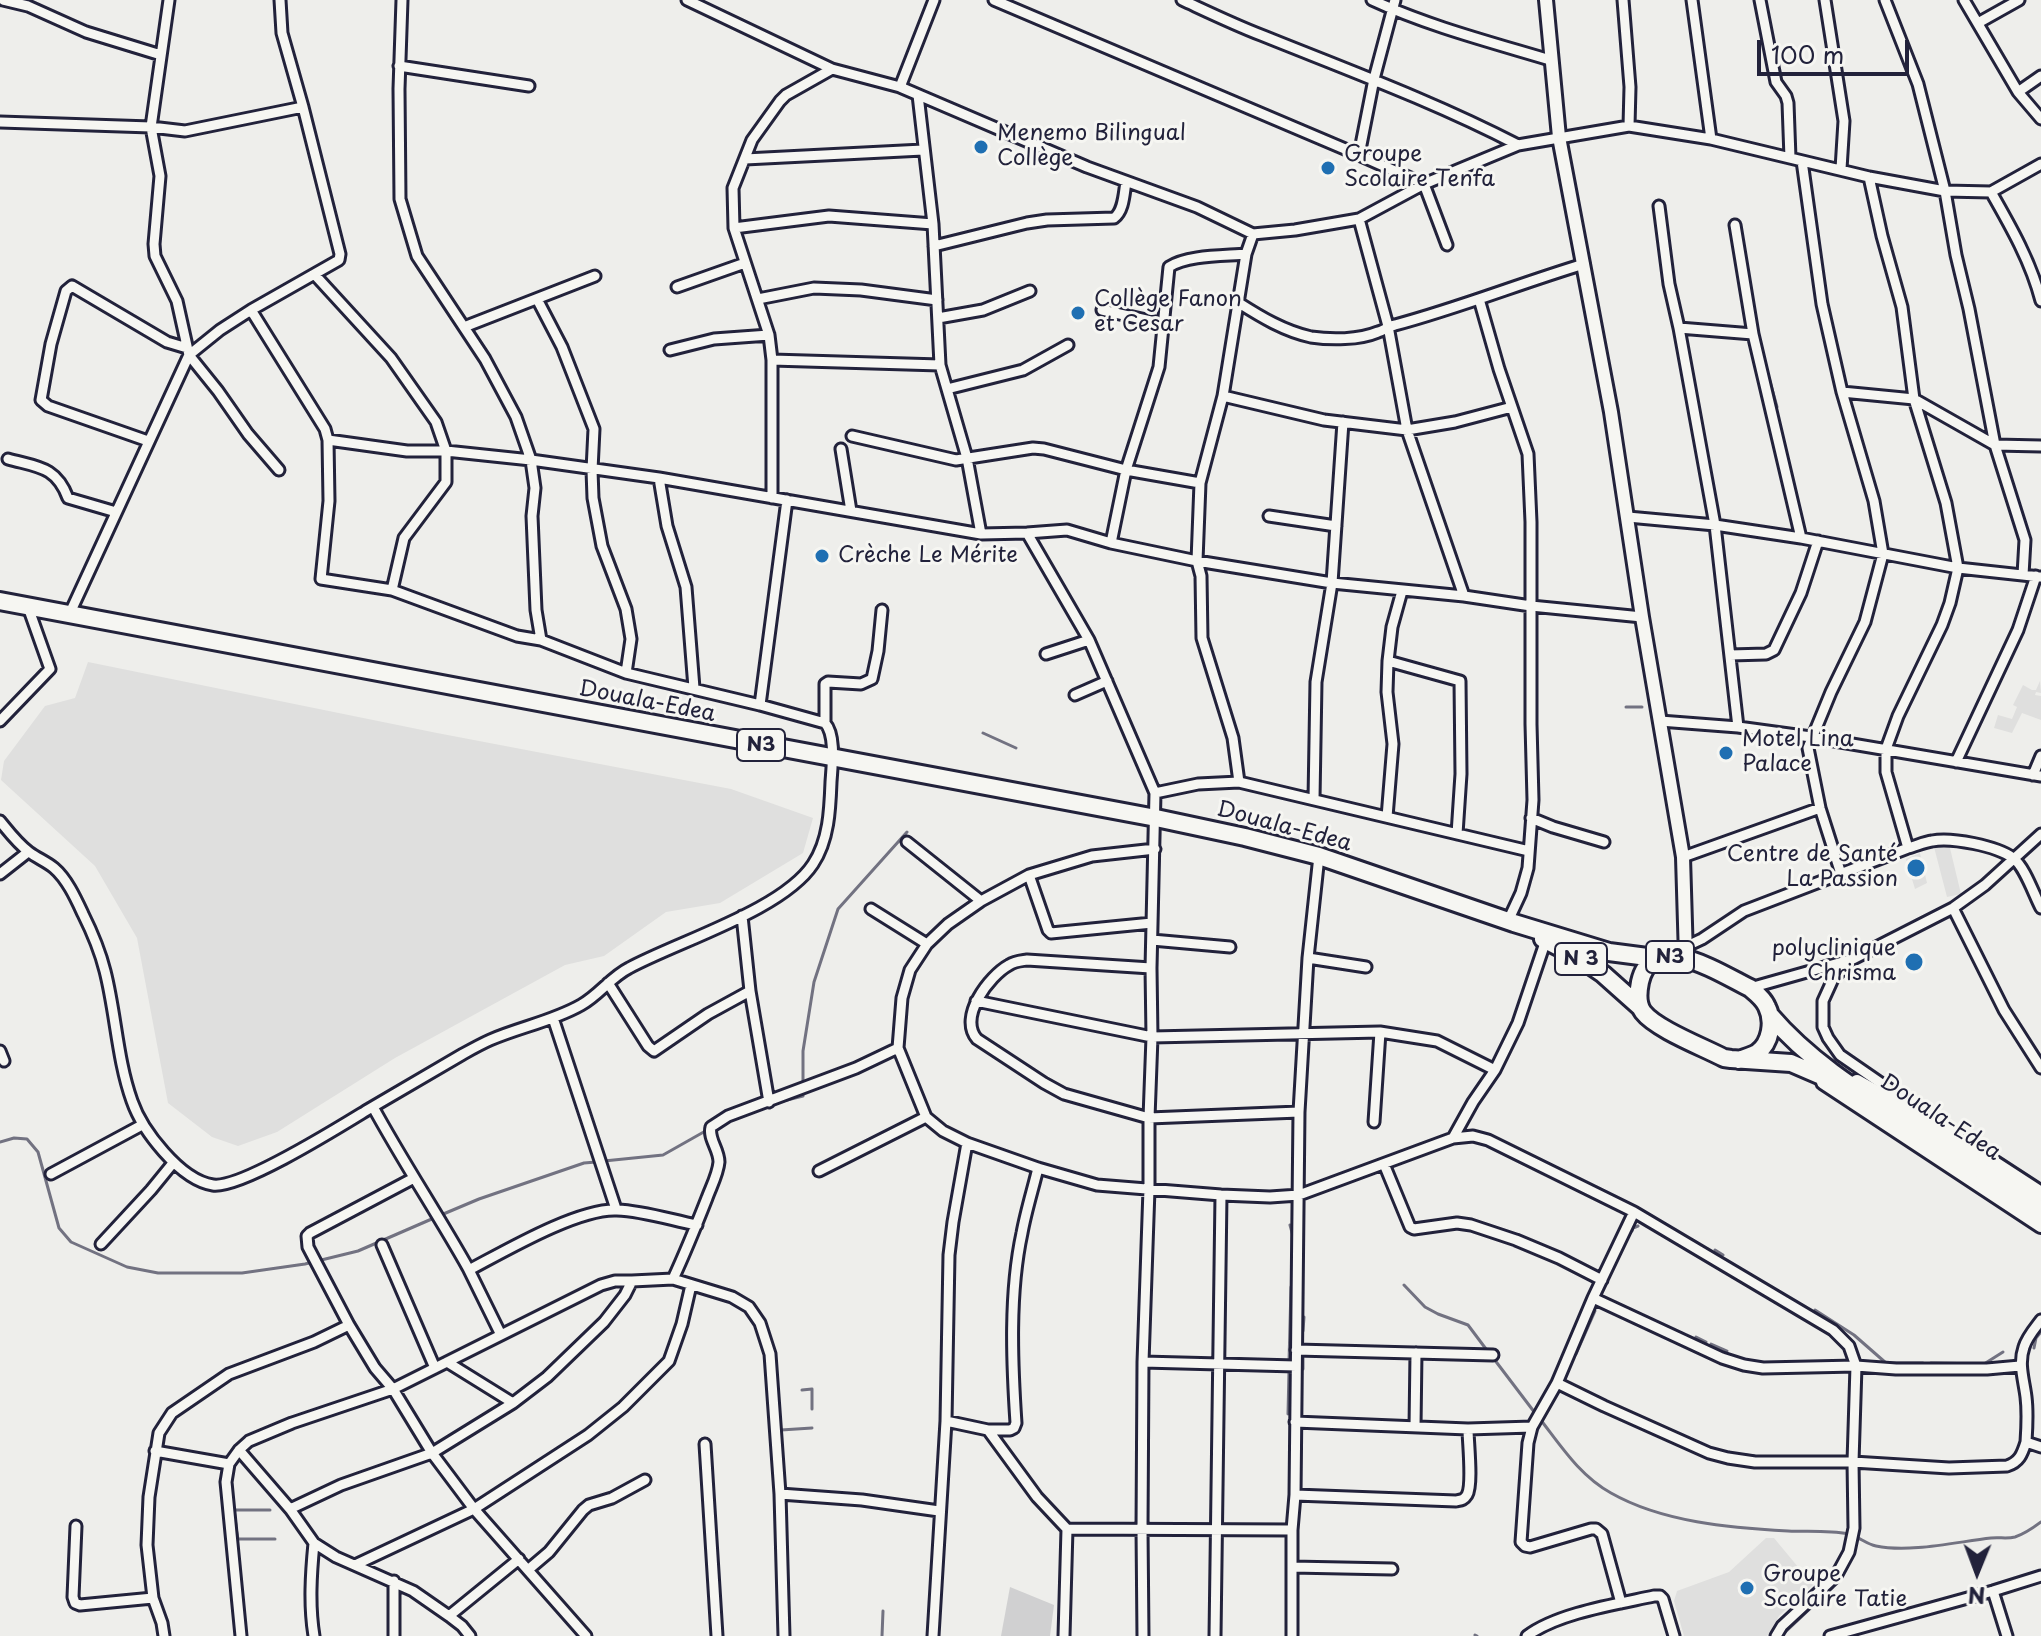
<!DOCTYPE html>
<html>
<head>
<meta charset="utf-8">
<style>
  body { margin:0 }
  #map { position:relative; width:2041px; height:1636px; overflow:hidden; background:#eeeeeb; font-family:"Playpen Sans",sans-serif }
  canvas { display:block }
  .north { position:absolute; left:1937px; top:1532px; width:80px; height:80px; -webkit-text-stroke:6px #f6f6f2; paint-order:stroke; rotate:181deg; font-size:22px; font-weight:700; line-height:32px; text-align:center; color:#22223b }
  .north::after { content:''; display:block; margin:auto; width:28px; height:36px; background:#22223b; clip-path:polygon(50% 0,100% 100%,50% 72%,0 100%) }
  .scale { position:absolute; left:1757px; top:40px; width:152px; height:36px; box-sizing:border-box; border:4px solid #22223b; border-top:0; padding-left:10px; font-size:24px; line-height:28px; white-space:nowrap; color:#22223b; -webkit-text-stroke:6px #f6f6f2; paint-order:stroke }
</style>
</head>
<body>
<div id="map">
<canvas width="2041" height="1636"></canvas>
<div class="north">N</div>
<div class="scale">100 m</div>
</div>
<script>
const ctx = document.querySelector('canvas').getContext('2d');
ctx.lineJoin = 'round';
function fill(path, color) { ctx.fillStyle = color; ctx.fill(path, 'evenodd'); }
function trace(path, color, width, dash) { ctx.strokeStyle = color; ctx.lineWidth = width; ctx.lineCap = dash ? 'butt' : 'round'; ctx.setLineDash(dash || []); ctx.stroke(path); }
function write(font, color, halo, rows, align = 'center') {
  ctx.font = font + ' "Playpen Sans",sans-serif'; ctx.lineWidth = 6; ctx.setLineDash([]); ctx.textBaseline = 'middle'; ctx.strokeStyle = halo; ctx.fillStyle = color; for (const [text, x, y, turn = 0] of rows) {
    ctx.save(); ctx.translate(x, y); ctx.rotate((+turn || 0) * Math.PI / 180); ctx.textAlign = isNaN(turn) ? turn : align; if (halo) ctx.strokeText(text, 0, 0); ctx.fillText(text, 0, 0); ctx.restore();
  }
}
const built = new Path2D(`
  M88,662l349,71 294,56 82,29 -10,35 -83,50 -54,9 -62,44 -39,9 -170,93 -118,74 -39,14 -26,-9 -44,-34 -31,-165 -42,-72 -94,-86 3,-19 41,-55 30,-8z
  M2040,681l1,12 -5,-1 -1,3 6,1v24l-19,-7 -10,20 -18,-5 4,-13 14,4 5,-12 -4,-2 10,-20 9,5h4z
  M1949,844l12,50 -14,3 -13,-50z
  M1920,853l7,30 -12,6 -9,-30z
  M1766,1538h8l39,47 -16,13 -18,18 -12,20h-83l-10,-35 3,-10 52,-19z`);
const green = new Path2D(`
  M1010,1587l44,18 -4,31h-49z`);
const stream = new Path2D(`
  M1432,19l19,6
  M1562,105l2,16
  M1769,378l8,29
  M1626,707h16
  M983,733l33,15
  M771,1104l32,-8v-45l11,-69 24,-73 69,-77
  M1154,1124v22
  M0,1142l14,-4 13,1 11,13 21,76 12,14 56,25 31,6h84l63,-9 53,-13 76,-33
  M604,1161l59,-6 46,-26
  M1153,1172l1,-17
  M441,1215l38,-16 105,-36 12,-1
  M1290,1225l3,11
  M1632,1231l1,-3 5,-2
  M1715,1250l8,5
  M1404,1285l21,22 13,7 30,11 21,28
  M1815,1310l39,25 32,28h37
  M1303,1331l1,-14
  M1696,1337l10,5
  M1711,1344l16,7
  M2034,1348l2,-10 5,-6
  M1576,1354l19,-43
  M1494,1359l41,54
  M1289,1362l2,-75
  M1931,1363l53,1 19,-12
  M1303,1369v-11
  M802,1390l10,-1v20
  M1604,1401l13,6
  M1288,1414l1,-44
  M1540,1419c21,27 40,57 71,74 51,29 119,35 177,38 19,1 41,-1 60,3 10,2 18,10 28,12 34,7 80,-4 115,-8 8,-1 16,1 24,-1 10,-3 18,-9 26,-15
  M781,1450v-20l31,-2
  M1725,1453l29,3
  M1147,1474l1,-32
  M236,1526l-2,-16h36
  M236,1528l2,11h37
  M1475,1635l2,1
  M882,1636l1,-25
  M1781,1636l51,-48`);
const street = new Path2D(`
  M3,0l25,6 58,26 75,23
  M169,0l-18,127 9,49 -6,68 1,12 22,45 12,54 29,36 30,43 31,36
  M402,0l-3,89 1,110 17,57 68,103 31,58 15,43 4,28 -3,28 4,94 5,30
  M687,0l145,69 68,18 187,80 110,40 56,27
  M994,0l365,155 65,29 23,61
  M1182,0c26,12 53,25 79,35 87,35 174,67 257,110
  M1372,0c56,26 118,42 178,60
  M1623,0l7,87 -1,39
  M1692,0l19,139
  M1760,0l16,82 10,14 2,7 2,55
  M1825,0l19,121 -3,48
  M1885,0l33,84 27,107 11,64 13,54 26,136 30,95 -2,35
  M1964,0l54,92 23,27
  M1978,23l41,-23
  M399,66l130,20
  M900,87l34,-87
  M2018,92l23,-16
  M918,95l15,129 7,141 27,93 14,76
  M0,122l151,5 34,4 118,-24
  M1359,155l15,-76 21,-79
  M745,159l178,-9
  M1802,161l20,143 20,88 32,109 9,53 -18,68 -34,70 -23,56 12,60 21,66
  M1869,177l13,59 20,71 12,92 32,104 12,65 -8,35 -8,22 -44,91 -12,33v23l22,76
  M1991,192c20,35 40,70 50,109
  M1659,206l10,78 10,44 36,197 23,202
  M1359,219l29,107 19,104 57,166
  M1735,225l18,109 48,204
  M734,228l95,-12 104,8
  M934,246l93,-23 20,-3 67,-2c10,-7 10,-25 12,-36
  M315,275l76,83 45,64 10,29v31l-42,56 -12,52 125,46 24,4 85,33 134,32
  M677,287l68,-24
  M537,299l25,48 32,82 -2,41 1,28 9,48 24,63 5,30 -5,34
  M758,299l56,-11 47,2 76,10
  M1479,299l20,70 29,85 3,68v202l2,76 -5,68 -7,25 -13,28
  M1239,303c22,14 45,28 72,34 20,3 48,3 67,-5 7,-2 11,-6 17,-7 64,-17 126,-42 189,-61
  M251,310l74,119 3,11 1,61 -8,78 71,11
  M1102,310l62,14
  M938,318l45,-8 47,-19
  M464,327l131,-51
  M1679,328l74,6
  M670,350l44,-11 55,-4
  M772,360l168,5
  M947,389l76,-19 45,-25
  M1842,392l72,7 81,46 46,1
  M1223,396l101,24 83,10 48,-8 57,-15
  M852,436l104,24 77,-12 11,1 82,21 74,13
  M328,440l79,11h39l85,9 128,18 322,56 46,-1 40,-3 44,13 86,18 135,22 132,13 67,10 111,11
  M148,441l-100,-35 -7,-6 10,-56 15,-53 6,-5 95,56 20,6
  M841,449l10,62
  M8,459c29,8 48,7 60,39l48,14
  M659,478l8,48 19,61 8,101
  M772,498v-138l-3,-25 -35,-107 -1,-40 19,-48 28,-39 6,-6 46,-26
  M1269,516l67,10
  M1628,517l87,8 86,13 157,30 83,9
  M1027,533l62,107 66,153 -4,175 1,69 -3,81v71l-6,173 -1,167 1,107
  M1111,543l15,-73 33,-103 10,-100c18,-12 55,-11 77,-13
  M69,615l120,-260 31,-25 31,-20 88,-50 1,-6 -37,-147 -21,-74 -2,-33
  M1046,654l43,-14
  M1730,655l36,-1 8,-4 27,-57 17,-52
  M1388,661l72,20 1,93 -4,60
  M1075,695l32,-14
  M0,721l50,-52 -22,-62
  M1660,721l78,6 73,10 230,39
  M825,723v-39l3,-2 33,2 11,-5 6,-28 4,-41
  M1956,762l62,-132 18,-54
  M2033,775l8,-19
  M1239,782l-6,-44 -31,-100 -1,-62 -4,-15 3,-78 23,-87 23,-142 7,-20 42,-4 64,-11 65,-35 94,-39 111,-19 82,13 158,38 76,14 46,1 50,-28
  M1155,793l43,-9 41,-2 290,69
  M1314,799l2,-117 16,-99 11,-161
  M1387,817l6,-73 -6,-52 1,-31 4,-34 10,-36
  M1531,818l22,9 51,15
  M0,821c9,11 17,22 29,31 8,6 18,10 25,16 13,11 22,31 29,46 9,18 17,37 22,57 11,43 12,88 27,130 10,29 48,79 81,84 28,4 128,-59 156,-76 32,-19 63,-37 94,-55 9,-5 18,-10 27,-14 30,-13 63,-19 91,-35 18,-10 30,-28 48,-37 50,-27 154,-58 184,-104 16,-24 17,-55 18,-82 1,-16 5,-47 -6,-59l-65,-18 27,-205
  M907,842l74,59
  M1155,849l-63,7 -63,19 -48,26 -33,23 -21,20 -17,26 -8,28 -4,50 28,69 17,14 24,12 71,25 59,17 124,10 49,2 29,-2 154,-57 20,-36 22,-32 23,-47 28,-83
  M1683,857l137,-49
  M0,874l28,-22
  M1029,875l19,55 3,3 101,-10
  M1953,908l51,102 37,58
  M871,909l56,35
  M742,916l8,75 19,111
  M1152,940l78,7
  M1687,946l15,-7 42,-28 164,-63c8,-2 16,-6 24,-7 19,-4 65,5 81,17 12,9 21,37 28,50
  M1308,958l58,9
  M1849,962l-16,17 -10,22v26l5,11 12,17 84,58
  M1151,968l-124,-8c-7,1 -12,1 -18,5 -20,11 -51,52 -32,74l67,44 20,11 85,24 150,-6
  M608,983l40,63 6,5 54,-37 42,-23
  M1750,988l103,-29 100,-51 32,-23 56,-51
  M976,1001l176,36 228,-5 57,9 58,29
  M553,1018l63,191
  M0,1051l4,10
  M373,1107c30,55 64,106 95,161 11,22 22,45 33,67
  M1374,1122l6,-90
  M1453,1138l20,-2 15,4 146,72 199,118 16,16 7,20 -3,96 1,66 -5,24 -13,24 -54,50 -6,10
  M1384,1164l26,63 4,2 43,-6 14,2 45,15 43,18 43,22
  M819,1171l107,-54
  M51,1174l91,-49
  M414,1178l-104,55 -3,3 1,11 41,78 26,43 18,21 39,64 42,56 112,127
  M101,1244l50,-54 22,-27
  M382,1245l53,123
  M469,1270c36,-19 109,-62 148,-60 27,1 54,10 80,15
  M673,1279c12,-26 23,-53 34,-81 4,-11 11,-24 12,-36 0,-13 -11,-23 -8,-35l17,-11 128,-48 42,-20
  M1593,1298l41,-86
  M1296,1350l197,5
  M447,1362l66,41
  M1143,1362l153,4
  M1557,1383l47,23 105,47 19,5 27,4h98l96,6 58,-2c12,-4 15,-11 19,-24l15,5
  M946,1421l42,9 49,67 30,32 -3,107
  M1295,1422l173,7 64,-2
  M1415,1427l1,-74
  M988,1430h22l4,-2 2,-5c-4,-60 -7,-130 6,-190 4,-22 11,-44 16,-65
  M2026,1442c1,-15 2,-29 0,-45 -2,-17 -8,-33 -2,-50 3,-10 11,-19 17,-27
  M705,1444l12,192
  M239,1450l51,59 24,34 22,14 77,34 36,25 13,10 8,10
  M155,1451l74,13
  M780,1494l82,6 77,11
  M1295,1495l161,6c5,-1 8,-1 11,-6 6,-10 1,-53 1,-66
  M290,1509l51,-24 91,-32 81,-50 34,-26 57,-55 21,-27 7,-14 41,-2 59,18 17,10 11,16 10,31 10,140 4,142
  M76,1526l-3,71 2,6 5,2 73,-7
  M1067,1529l225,1
  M355,1565l119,-56 114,-74 35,-28 46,-46 13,-37 9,-39
  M1292,1567l100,2
  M529,1569l20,-17 34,-42 6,-5 23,-7 33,-18
  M394,1581v55
  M1993,1591l14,45
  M1621,1603l-19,-69 -6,-5h-5l-61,18 -5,-1 -4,-4 7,-99 4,-16 25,-44 36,-85 129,60 22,7 19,3 93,-2 40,3h91l33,-3
  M449,1616l70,-57
  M164,1636l-2,-13 -9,-25 -6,-53 2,-48 10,-64 13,-20 57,-39 85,-32 35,-17
  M241,1636l-15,-154 3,-18 10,-14 10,-9 43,-18 101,-34 208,-104 14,-4h17
  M314,1636c-5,-31 -3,-62 0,-93
  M933,1636l13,-215 3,-166 4,-33 14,-79
  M1215,1636l6,-441
  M1292,1636v-106l3,-35 4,-383 9,-154 11,-102
  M1527,1636c30,-23 90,-32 127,-40h6l3,3 11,37
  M1830,1636l163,-45 48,-15`);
const secondary = new Path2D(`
  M1546,0l13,137 52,275 31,205 41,240 3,100`);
const primary = new Path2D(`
  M1824,1082l217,143
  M1857,1082l84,47 100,65`);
const highway = new Path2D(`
  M0,601l1156,217 89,19 74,19 195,67 95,29 46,6
  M1543,939l35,18 25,17 37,33
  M1770,1015c39,46 91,78 141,110 44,28 87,56 130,85
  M1739,1060c6,-2 12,-4 18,-7 14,-10 17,-32 10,-46 -3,-8 -11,-14 -17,-19 -29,-14 -98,-60 -110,-6 -2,10 -3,22 3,30 13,17 60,35 81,46l7,1 60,4 65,28`);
const markers = [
  [981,147,8,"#1f6fb2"],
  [1328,168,8,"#1f6fb2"],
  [1078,313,8,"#1f6fb2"],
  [822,556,8,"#1f6fb2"],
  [1726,753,8,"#1f6fb2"],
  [1916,868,10,"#1f6fb2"],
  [1914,962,10,"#1f6fb2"],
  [1747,1588,8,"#1f6fb2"]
];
const shields = [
  [761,745,48],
  [1670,957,48],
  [1581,959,52]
];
const shieldNames = [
  ["N3",761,745],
  ["N3",1670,957],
  ["N 3",1581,959]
];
const poiNames = [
  ["Menemo Bilingual",997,134],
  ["Collège",997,159],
  ["Groupe",1344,155],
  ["Scolaire Tenfa",1344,180],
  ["Collège Fanon",1094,300],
  ["et Cesar",1094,325],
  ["Crèche Le Mérite",838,556],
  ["Motel Lina",1742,740],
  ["Palace",1742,765],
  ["Centre de Santé",1898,855,"right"],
  ["La Passion",1898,880,"right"],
  ["polyclinique",1896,949,"right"],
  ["Chrisma",1896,974,"right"],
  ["Groupe",1763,1575],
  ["Scolaire Tatie",1763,1600]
];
const streetNames = [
  ["Douala-Edea",647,702,11],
  ["Douala-Edea",1284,827,15],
  ["Douala-Edea",1940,1118,33]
];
fill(built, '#dfdfde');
fill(green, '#d0d0d1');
trace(stream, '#727281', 3);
trace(street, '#22223b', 15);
trace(secondary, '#22223b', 18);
trace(primary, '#22223b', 20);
trace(highway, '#22223b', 22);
trace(street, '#f6f6f2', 9);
trace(secondary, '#f6f6f2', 12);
trace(primary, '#f6f6f2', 14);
trace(highway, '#f6f6f2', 16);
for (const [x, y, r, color] of markers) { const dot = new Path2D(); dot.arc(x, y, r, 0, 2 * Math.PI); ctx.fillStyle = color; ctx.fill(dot); trace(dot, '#f6f6f2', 3); }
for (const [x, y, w] of shields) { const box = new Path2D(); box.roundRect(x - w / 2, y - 16, w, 32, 6); ctx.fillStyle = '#f6f6f2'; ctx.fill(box); trace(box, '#22223b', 2); }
write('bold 20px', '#22223b', null, shieldNames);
write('22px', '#22223b', '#f6f6f2', poiNames, 'left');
write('22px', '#22223b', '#f6f6f2', streetNames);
</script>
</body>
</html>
